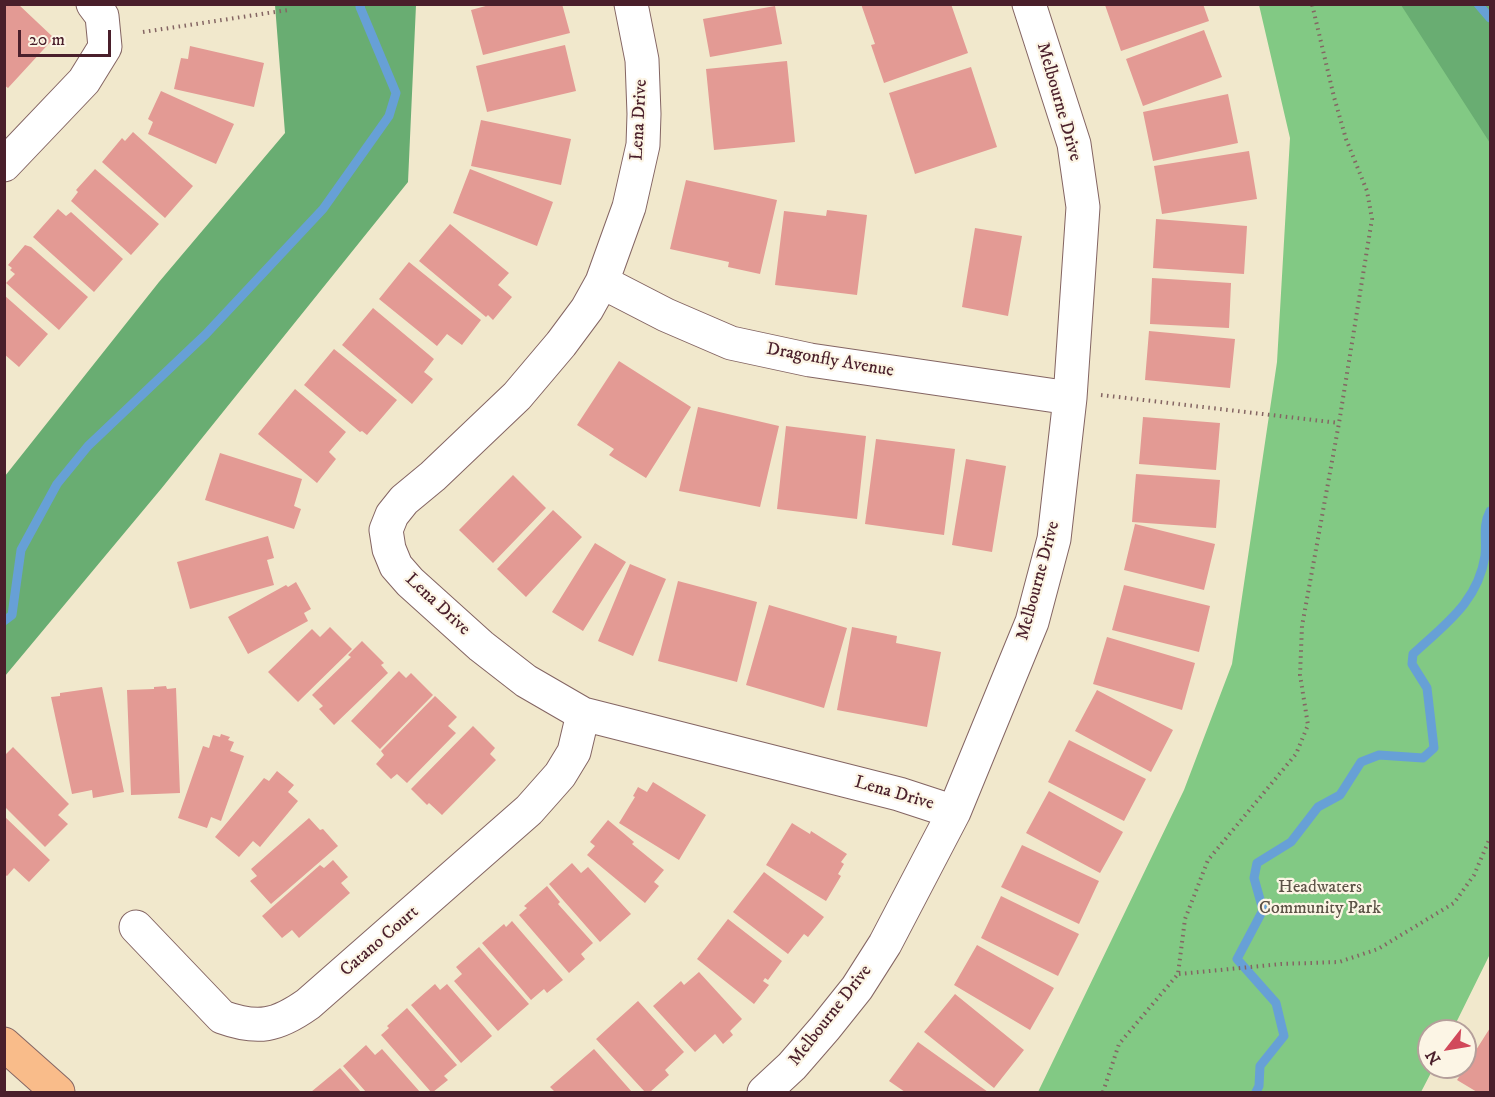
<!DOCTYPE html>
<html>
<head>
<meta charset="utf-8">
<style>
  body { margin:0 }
  #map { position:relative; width:1495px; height:1097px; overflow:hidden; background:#f1e8cc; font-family:"IM FELL DW Pica",serif }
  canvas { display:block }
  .frame { position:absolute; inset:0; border:6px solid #4a1f2b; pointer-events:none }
  .north { position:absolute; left:1417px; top:1019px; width:60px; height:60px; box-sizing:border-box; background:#fcf5e5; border:2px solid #b59f9b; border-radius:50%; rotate:239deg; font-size:16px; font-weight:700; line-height:24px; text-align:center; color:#4a1f2b }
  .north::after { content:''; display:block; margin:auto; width:21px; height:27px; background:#d1495b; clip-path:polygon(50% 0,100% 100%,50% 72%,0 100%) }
  .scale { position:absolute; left:18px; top:30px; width:93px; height:27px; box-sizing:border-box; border:3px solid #4a1f2b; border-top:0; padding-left:8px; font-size:18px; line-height:21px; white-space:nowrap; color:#4a1f2b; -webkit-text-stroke:4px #fcf5e5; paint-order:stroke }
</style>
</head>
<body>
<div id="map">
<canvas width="1495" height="1097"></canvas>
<div class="frame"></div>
<div class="north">N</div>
<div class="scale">20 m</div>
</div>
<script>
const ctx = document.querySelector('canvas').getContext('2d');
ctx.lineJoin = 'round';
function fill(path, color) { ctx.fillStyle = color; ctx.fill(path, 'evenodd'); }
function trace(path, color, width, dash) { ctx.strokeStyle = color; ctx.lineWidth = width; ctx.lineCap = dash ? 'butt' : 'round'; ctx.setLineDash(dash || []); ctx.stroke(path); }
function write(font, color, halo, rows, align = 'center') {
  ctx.font = font + ' "IM FELL DW Pica",serif'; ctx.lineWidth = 4.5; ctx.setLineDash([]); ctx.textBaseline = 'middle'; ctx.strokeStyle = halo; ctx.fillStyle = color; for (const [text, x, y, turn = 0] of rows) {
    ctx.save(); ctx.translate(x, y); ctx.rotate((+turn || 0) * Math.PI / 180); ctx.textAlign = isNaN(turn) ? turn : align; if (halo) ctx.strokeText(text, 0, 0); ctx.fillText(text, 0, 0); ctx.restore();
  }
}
const green = new Path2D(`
  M1259,5h231v949l-38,77h-23v36h5l-13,25h-383l146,-302 48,-126 45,-302 13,-224z`);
const forest = new Path2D(`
  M275,5h141l-8,177 -247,307 -156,187v-200l154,-194 126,-149z
  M1401,5h89v138z`);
const stream = new Path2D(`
  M1478,4l12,14
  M4,621l8,-6 9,-65 36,-66 31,-38 118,-112 117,-125 66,-93 7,-23 -36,-86 1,-3
  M1256,1092l3,-6 1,-20 24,-30 -8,-33 -39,-44 26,-49 -9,-32 3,-15 34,-21 27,-35 22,-12 21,-33 18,-7 44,3 11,-10 -7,-60 -15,-24 1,-10c31,-29 65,-52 72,-98 2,-16 -3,-30 5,-45`);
const building = new Path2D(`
  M4,4h14l36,34 -46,50 -4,-3z
  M493,4h69l8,29 -87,22 -12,-45z
  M861,4h90l17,49 -84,30 -13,-38 4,-1z
  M1107,4h96l6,17 -88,30 -16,-46z
  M775,6l7,38 -72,13 -7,-38z
  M1204,30l18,47 -79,29 -17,-47z
  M565,45l11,46 -89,21 -11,-46z
  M190,46l74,17 -10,44 -80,-18 7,-31 7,1z
  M787,61l8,81 -81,8 -8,-81z
  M971,67l26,80 -82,27 -26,-81z
  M161,91l73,33 -18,40 -68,-30 5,-12 -5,-3z
  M1228,94l10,49 -85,18 -10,-49z
  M481,120l90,19 -10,46 -90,-19z
  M133,132l60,54 -28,32 -63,-56 20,-24 3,3z
  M1249,151l8,48 -95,15 -8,-48z
  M95,169l64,55 -28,31 -60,-54 7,-9 -2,-2z
  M470,169l83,33 -16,44 -84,-33z
  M686,180l91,20 -17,74 -32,-7 1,-5 -59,-13z
  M58,209l8,7 5,-4 52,47 -29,33 -61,-55z
  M827,210l40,5 -10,80 -82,-10 9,-74 42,5z
  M1156,219l91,7 -3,48 -91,-6z
  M450,224l59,49 -11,12 14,12 -19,23 -5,-5 -2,2 -67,-56z
  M975,228l47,8 -14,80 -46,-9z
  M25,245l6,2 57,50 -29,33 -53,-47 9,-9 -5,-4 2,-2 -4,-3z
  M409,262l72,58 -19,25 -15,-11 -10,12 -58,-47z
  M1152,278l79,5 -2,45 -79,-4z
  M4,295l44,39 -29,33 -15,-13z
  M373,308l61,51 -10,13 9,7 -21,25 -70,-59z
  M1149,331l86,8 -5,49 -85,-8z
  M334,349l63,51 -30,35 -5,-4 -2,1 -56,-47z
  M619,361l72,46 -45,71 -37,-23 5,-6 -37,-24z
  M295,389l51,43 -17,20 7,7 -19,24 -59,-49z
  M698,407l81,19 -19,81 -81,-16z
  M1143,417l77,6 -4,47 -77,-6z
  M786,426l80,10 -9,83 -80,-10z
  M876,439l79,10 -11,86 -79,-11z
  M220,453l82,26 -8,27 7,3 -7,20 -89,-29z
  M966,459l40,7 -14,86 -40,-7z
  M1136,474l84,6 -4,48 -84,-6z
  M513,475l33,33 -53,55 -34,-33z
  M553,510l29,27 -56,60 -29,-28z
  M1135,524l80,20 -11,46 -80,-20z
  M268,536l6,22 -7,2 7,25 -84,24 -13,-47z
  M595,543l31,19 -43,69 -31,-19z
  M630,564l36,15 -33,77 -35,-15z
  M678,581l79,21 -20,80 -79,-21z
  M296,582l15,27 -7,4 4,8 -60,33 -20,-37 58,-32 2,2z
  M1124,585l86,21 -11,46 -87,-22z
  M769,605l78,23 -23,80 -78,-23z
  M330,627l22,22 -54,53 -30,-30 44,-43 8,8z
  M852,627l45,9 -1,7 45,9 -14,75 -90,-17z
  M1107,637l88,26 -13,47 -89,-26z
  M362,641l22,22 -3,2 7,8 -54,52 -15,-16 4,-3 -11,-11 39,-38 -3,-2z
  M399,671l7,7 5,-5 22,22 -53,54 -29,-28z
  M166,686l1,3 9,-1 4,105 -49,2 -4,-105 27,-1v-2z
  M102,687l22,105 -31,6 -1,-8 -20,4 -21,-97 9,-1v-3z
  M1097,690l76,40 -22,42 -76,-41z
  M435,696l22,21 -9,9 8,7 -49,50 -10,-9 -6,5 -15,-15 8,-9 -3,-4z
  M473,726l22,22 -5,6 6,6 -54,55 -13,-12 -2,2 -16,-16z
  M221,734l9,3 -2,3 6,2 -4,9 14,5 -23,65 -10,-4 -4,11 -29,-10 25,-72 6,2 4,-13 7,2z
  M1069,740l77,39 -22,42 -76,-39z
  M13,747l56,57 -11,11 10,9 -23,23 -41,-41v-50z
  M277,771l17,14 -6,7 10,9 -38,46 -7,-6 -14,16 -24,-20 49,-59 5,3z
  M653,782l53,33 -27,45 -60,-37 16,-26 -2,-1 5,-9 9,5z
  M1049,791l74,41 -23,41 -74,-40z
  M4,816l46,44 -21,22 -15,-14 -7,8 -3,-2z
  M309,818l11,12 3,-1 15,17 -67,58 -21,-23 7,-5 -6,-7z
  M608,820l26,22 -2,2 32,26 -10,12 5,4 -14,17 -58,-48 8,-9 -5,-4z
  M792,823l18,11 1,-3 36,23 -6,8 3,2 -6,10 3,2 -15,25 -60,-36z
  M1022,845l77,36 -20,43 -78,-37z
  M333,860l15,17 -7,6 9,10 -51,45 -7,-8 -10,8 -20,-22 58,-51 4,3z
  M572,863l9,10 7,-6 43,47 -31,28 -51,-58z
  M764,872l60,45 -16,20 -4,-3 -16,20 -55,-42z
  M547,886l13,16 -2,2 35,39 -12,11 4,5 -16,14 -50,-58 8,-7 -3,-2z
  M1001,896l78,38 -21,42 -77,-38z
  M728,919l54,42 -14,19 -3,-2 -2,3 6,4 -15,19 -57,-45z
  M512,921l51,59 -16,13 -3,-4 -13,11 -49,-57 22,-19 2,3z
  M977,945l77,43 -24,42 -76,-45z
  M479,947l50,57 -31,27 -44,-50 8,-7 -6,-7z
  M699,972l43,47 -12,12 3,4 -10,9 -8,-10 -20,18 -42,-46 28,-25 3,4z
  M435,984l5,6 7,-6 45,52 -31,27 -50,-58z
  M955,994l69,56 -30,38 -70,-56z
  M638,1001l46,51 -19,18 4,5 -19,17h-5l-49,-53z
  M407,1008l50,57 -13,11 4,4 -15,12h-2l-50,-57 8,-7 -2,-2z
  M1490,1028v64h-13l-20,-12z
  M918,1042l70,50h-83l-16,-11z
  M366,1045l9,10 7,-6 38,43h-54l-23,-26z
  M594,1049l38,43h-77l-5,-5z
  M340,1068l21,24h-50z`);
const path = new Path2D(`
  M143,32l145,-22
  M1101,395l238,28
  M1179,974l102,-10 58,-2 39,-13 76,-46 20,-28 16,-37
  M1103,1092l16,-48 59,-70 7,-55 23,-59 88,-106 12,-29 -8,-50 2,-49 37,-203 33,-204 -5,-28 -21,-52 -12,-42 -22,-93`);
const minor = new Path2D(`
  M631,4l11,56 2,54 -1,31 -14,62 -27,75 -15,27 -26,35 -44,52 -84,80 -29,24 -12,15 -6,15 3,19 7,17 14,16 71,64 45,35 57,33 316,80 55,18
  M4,165l80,-84 21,-34 -3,-31 -9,-12
  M602,282l64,33 65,28 79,17 260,38
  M136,927l86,90c36,13 55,9 86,-13l221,-194 31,-35 14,-23 9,-38
  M764,1092l28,-26 33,-38 32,-40 28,-44 69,-132 78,-190 22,-83 16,-141 13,-191 -9,-63 -45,-140`);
const major = new Path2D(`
  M4,1044l54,48`);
const streetNames = [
  ["Melbourne Drive",1058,102,74],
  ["Lena Drive",640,120,-87],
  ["Dragonfly Avenue",830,361,10],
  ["Melbourne Drive",1039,581,-75],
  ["Lena Drive",437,605,43],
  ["Lena Drive",894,794,16],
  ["Catano Court",380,942,-41],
  ["Melbourne Drive",831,1016,-52]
];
const parkNames = [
  ["Headwaters",1320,888],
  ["Community Park",1320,909]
];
fill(green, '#82c984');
fill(forest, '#69ad72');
trace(stream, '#67a0d6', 9);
fill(building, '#e39a94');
trace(minor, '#846563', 35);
trace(major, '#846563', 35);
trace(path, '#846563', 4, [1.5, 4.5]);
trace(minor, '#fff', 33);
trace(major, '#f9bc8a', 33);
write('18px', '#4a1f2b', '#fcf5e5', streetNames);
write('18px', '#5b5246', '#fcf5e5', parkNames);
</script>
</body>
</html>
